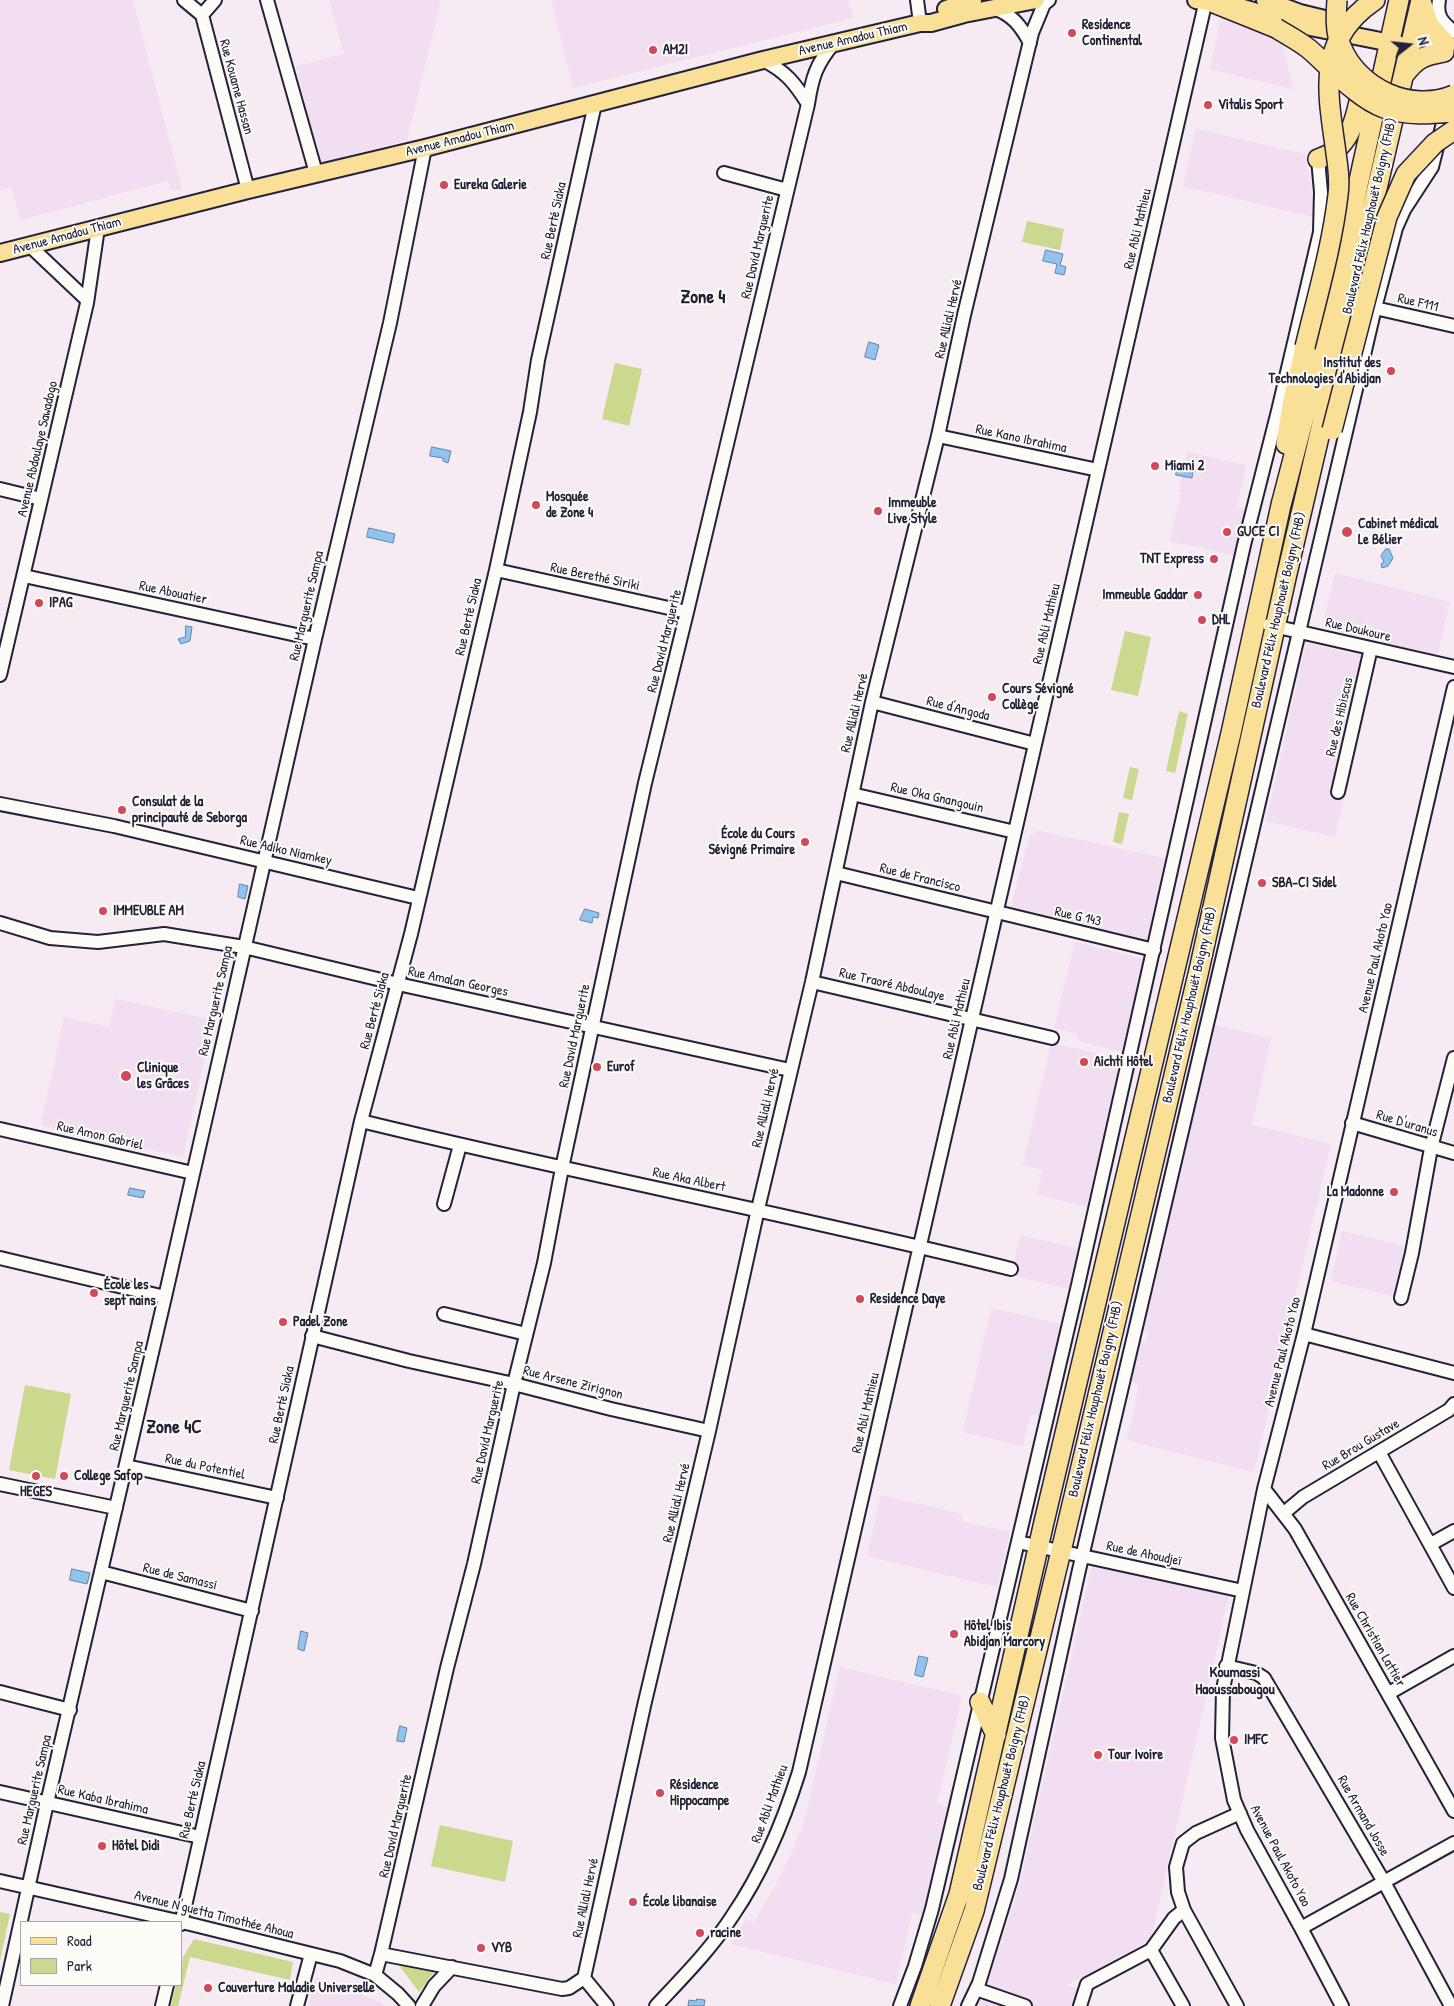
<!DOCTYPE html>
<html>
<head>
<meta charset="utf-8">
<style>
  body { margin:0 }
  #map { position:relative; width:1454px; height:2006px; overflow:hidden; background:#f6eaf3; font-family:"Patrick Hand",sans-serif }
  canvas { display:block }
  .legend { position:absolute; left:20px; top:1921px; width:162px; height:65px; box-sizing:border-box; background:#fdfcf7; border:1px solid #a5a5ac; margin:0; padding:6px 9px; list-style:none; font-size:15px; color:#22223b }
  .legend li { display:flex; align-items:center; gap:10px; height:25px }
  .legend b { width:25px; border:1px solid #a5a5ac }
  .north { position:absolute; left:1384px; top:20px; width:50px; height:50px; -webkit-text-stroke:4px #fdfcf7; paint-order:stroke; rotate:74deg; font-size:14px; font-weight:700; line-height:20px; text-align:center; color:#22223b }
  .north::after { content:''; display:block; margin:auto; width:18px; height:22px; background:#22223b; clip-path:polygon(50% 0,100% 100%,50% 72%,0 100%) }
</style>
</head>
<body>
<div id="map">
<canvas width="1454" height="2006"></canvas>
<ul class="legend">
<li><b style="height:6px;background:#fadf96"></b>Road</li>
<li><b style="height:14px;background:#cad98d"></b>Park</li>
</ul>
<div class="north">N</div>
</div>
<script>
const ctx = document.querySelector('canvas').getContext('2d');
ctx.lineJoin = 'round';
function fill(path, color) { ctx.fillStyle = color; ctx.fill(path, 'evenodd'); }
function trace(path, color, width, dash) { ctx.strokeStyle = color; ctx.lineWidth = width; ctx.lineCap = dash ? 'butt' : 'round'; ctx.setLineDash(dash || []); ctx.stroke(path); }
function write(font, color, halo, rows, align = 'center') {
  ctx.font = font + ' "Patrick Hand",sans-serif'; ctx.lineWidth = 4; ctx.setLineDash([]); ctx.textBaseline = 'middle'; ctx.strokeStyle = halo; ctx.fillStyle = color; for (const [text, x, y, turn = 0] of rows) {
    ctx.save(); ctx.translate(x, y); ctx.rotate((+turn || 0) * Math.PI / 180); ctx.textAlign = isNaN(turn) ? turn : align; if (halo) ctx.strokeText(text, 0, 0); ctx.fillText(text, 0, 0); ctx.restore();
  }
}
const built = new Path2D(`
  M0,0h133l49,189 -10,2 -4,-10 -148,39 -8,-33 -12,3z
  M329,0h112l-34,140 -87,23 -24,-97 48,-12z
  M551,0h297l5,18 -280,70z
  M1221,15l59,18 13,56 -83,-20z
  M1196,129l109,25 12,64 -134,-32z
  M1187,452l59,13 -9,41 11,3 -12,47 -66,-15 11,-48 -3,-1z
  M1335,573l115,29 -13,54 -115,-28z
  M1306,643l70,16 -41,178 -69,-16z
  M1035,830l133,29 -18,82 -140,-31 20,-76 4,1z
  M1075,942l70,17 -23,93 -45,-11 1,-7 -24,-6z
  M115,999l98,21 -30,137 -142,-32 23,-108 45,10z
  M1214,1025l57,13 -19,87 79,19 -77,328 -127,-32 12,-55 -9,-3 10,-41 5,1 3,-10 -4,-1z
  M1051,1043l71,16 -34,148 -51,-12 6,-25 -20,-5z
  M1342,1231l67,16 -12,50 -66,-16z
  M1020,1235l58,14 -9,40 -58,-14z
  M991,1308l70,16 -21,93 -10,-2 -7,31 -60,-14z
  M881,1495l81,19 -1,7 49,11 -13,55 -130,-31z
  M1095,1552l133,31v16l-77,340 -85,47 16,3 -6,17h-98l9,-20 33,-104z
  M840,1667l122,29 -25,108 11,3 -24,108 -12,-2 -16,71 -165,-40 15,-25 7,4 2,-3 23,-39 17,-36 9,-23z
  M316,1977l66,26 2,3h-75z`);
const green = new Path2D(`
  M1027,221l37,8 -4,21 -38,-8z
  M615,363l27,6 -13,57 -27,-7z
  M1125,631l26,6 -13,59 -27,-6z
  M1179,711l9,3 -13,59 -9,-2z
  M1130,767l9,2 -7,31 -9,-2z
  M1119,812l10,2 -7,30 -9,-2z
  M25,1385l46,9 -16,85 -46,-9z
  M440,1825l73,16 -8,41 -74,-16z
  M0,1912l10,2 -10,47z
  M194,1939l99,23 -3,18 -100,-23 -12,49h-7l5,-21h5l2,-28z
  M399,1965l36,6 -16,21z`);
const water = new Path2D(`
  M1046,250l17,4 -3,11 6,2 -2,8 -9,-2 2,-9 -14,-3z
  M869,342l10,3 -4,15 -10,-3z
  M432,447l19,4 -3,12 -5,-2v-3l-13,-2z
  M1178,466l15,3 -1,9 -16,-3z
  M369,528l26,6 -2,9 -26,-6z
  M1386,549h3l4,9 -5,8 -6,2 -1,-4 3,-2 -3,-6z
  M186,626l6,1 -2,14 -9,3 -3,-5 7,-2z
  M240,884l8,2 -3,13 -7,-2z
  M585,909l14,4 -1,5 -5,-1 -1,6 -12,-3z
  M130,1188l15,3 -2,7 -15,-3z
  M72,1569l18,4 -3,11 -17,-4z
  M301,1631l7,2 -4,18 -6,-2z
  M919,1656l9,2 -5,19 -8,-2z
  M400,1726l7,2 -3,14 -7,-1z
  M697,1999l8,1 -1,6h-16l1,-6 7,1z`);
const minor = new Path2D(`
  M184,0l18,15 46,175
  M267,0l49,173
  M917,0l3,23
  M1439,0c-3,16 3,22 15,32
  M993,8c19,6 28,18 37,35
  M202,15l13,-15
  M1412,38l34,6
  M763,60c23,12 31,22 45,44
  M724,173l63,17
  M30,246l57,54
  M1375,308l79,18
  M938,436l160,34
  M0,489l41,10
  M496,570l191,42
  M24,576l291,63
  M1269,625l185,42
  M0,675l87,-372 11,-75
  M872,702l163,42
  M1338,792l33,-144
  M852,794l163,38
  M0,804l114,22 304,72
  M836,873l318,77
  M0,923l50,15 48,4 66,-8 80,13 154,37 392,86
  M812,982l240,56
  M361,1121c216,53 434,94 650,148
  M1352,1123l102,30
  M0,1129l193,44
  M444,1204l16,-59
  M0,1258l165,39
  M1401,1298l11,-45 19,-105 23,-90
  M444,1314l82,20
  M1304,1334l150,39
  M312,1336l97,25 105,23 97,25 98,22
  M1379,1452l75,136
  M126,1466l151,32
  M0,1484l116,24
  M1264,1489l31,40 159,282
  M1284,1513l19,-16 146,-87 5,-6
  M1018,1542l225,49
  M1431,1544l23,-13
  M101,1572l151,39
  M1226,1666l30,7 8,5 120,204 67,124
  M0,1692l70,18
  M1389,1693l65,-37
  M0,1792l200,45
  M0,1881l182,41 158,39 35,14 23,19 11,12
  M1184,1910l-6,-18 -2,-25 7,-24 13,-10 44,-20
  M181,1924l180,-803 50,-187 85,-364 34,-158 8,-52 57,-256
  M1301,1928l153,-85
  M1151,1950l32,56
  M381,1954l181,35 7,-1 15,-10 60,-272 65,-275 49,-222 54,-227 60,-280 66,-266 26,-121 68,-282 12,-29 5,-4
  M375,1975l6,-21 66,-286 27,-104 40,-180 30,-121 18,-95 83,-385 42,-171 121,-508c4,-26 8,-40 26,-61
  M584,1978l23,28
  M976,1989l49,17
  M2,2006l45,-203 118,-506 150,-658 75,-316 35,-175
  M162,2006l5,-21
  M297,2006l14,-52
  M422,2006l12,-20 18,-19
  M656,2006c27,-29 56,-58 77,-91 30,-44 50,-92 66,-143l407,-1772
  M900,2006l15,-40 17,-57 146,-624 166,-740 34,-134 42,-179 1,-40 -3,-33
  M968,2006l11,-23 32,-104 68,-309 296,-1262 21,-80 8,-18 28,-43 15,-60
  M1080,2006l7,-22 64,-34 23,-32 10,-8 53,96
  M1342,2006l-41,-78 -54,-98 -13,-30 -12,-62 1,-49 41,-200 40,-155 150,-647`);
const major = new Path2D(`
  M1196,0l44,7 60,18 101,20
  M1265,0l35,13 37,9
  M946,9l27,-9
  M0,253l248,-63 177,-42 338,-88 157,-37h11l33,-9 72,-14`);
const highway = new Path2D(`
  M1421,1l8,25 17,18
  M1214,3l62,25
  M1363,9l12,-9
  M1404,75c13,-17 19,-19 40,-23
  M1318,159c37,-12 38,-47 46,-80
  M1286,444l6,-38 13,-59
  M980,1702l16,33
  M920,2006l39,-112 85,-372 187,-789 50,-228 40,-153 78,-352
  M940,2006l34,-95 87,-360 138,-581 87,-392 135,-578`);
const highwayBridge = new Path2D(`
  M1337,0c-1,15 -2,32 4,46 17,43 70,67 113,49
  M1276,28c11,7 23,13 33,21 22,19 48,49 75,59 23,8 46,6 69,4
  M1305,347c12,-50 27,-101 33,-152 2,-14 0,-28 -2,-42 -7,-54 -20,-104 27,-144
  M1332,430l55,-213 19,-43 29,-31 19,-13`);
const markers = [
  [1072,33,5,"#d1495b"],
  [653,50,5,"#d1495b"],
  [1208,105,5,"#d1495b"],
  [444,185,5,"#d1495b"],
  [1391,371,5,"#d1495b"],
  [1155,466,5,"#d1495b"],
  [536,505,5,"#d1495b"],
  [878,511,5,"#d1495b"],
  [1227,532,5,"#d1495b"],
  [1347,532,6,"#d1495b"],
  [1214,559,5,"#d1495b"],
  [1198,595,5,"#d1495b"],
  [39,603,5,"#d1495b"],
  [1202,620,5,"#d1495b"],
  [992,697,5,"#d1495b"],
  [122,810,5,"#d1495b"],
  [805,842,5,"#d1495b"],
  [1262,883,5,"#d1495b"],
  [103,911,5,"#d1495b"],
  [1084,1062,5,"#d1495b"],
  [597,1067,5,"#d1495b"],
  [126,1076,6,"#d1495b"],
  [1394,1192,5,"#d1495b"],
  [94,1293,5,"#d1495b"],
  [860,1299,5,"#d1495b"],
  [283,1322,5,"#d1495b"],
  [36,1476,5,"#d1495b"],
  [64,1476,5,"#d1495b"],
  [954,1634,5,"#d1495b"],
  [1234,1740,5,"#d1495b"],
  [1098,1755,5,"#d1495b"],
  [660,1793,5,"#d1495b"],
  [102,1846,5,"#d1495b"],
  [633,1902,5,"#d1495b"],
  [700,1933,5,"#d1495b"],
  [481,1948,5,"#d1495b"],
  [208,1988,5,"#d1495b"]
];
const poiNames = [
  ["Residence",1082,25],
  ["Continental",1082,41],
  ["AM2I",663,50],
  ["Vitalis Sport",1218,105],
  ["Eureka Galerie",454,185],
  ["Institut des",1381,363,"right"],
  ["Technologies d'Abidjan",1381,379,"right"],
  ["Miami 2",1165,466],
  ["Mosquée",546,497],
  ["de Zone 4",546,513],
  ["Immeuble",888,503],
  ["Live Style",888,519],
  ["Cabinet médical",1358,524],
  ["Le Bélier",1358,540],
  ["GUCE CI",1237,532],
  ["TNT Express",1204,559,"right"],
  ["Immeuble Gaddar",1188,595,"right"],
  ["IPAG",49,603],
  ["DHL",1212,620],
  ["Cours Sévigné",1002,689],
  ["Collège",1002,705],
  ["Consulat de la",132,802],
  ["principauté de Seborga",132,818],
  ["École du Cours",795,834,"right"],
  ["Sévigné Primaire",795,850,"right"],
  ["SBA-CI Sidel",1272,883],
  ["IMMEUBLE AM",113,911],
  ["Aichti Hôtel",1094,1062],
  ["Eurof",607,1067],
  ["Clinique",137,1068],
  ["les Grâces",137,1084],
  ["La Madonne",1384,1192,"right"],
  ["École les",104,1285],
  ["sept nains",104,1301],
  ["Residence Daye",870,1299],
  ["Padel Zone",293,1322],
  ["College Safop",74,1476],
  ["HEGES",36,1492,"center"],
  ["Hôtel Ibis",964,1626],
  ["Abidjan Marcory",964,1642],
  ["IMFC",1244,1740],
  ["Tour Ivoire",1108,1755],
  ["Résidence",670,1785],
  ["Hippocampe",670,1801],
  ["Hôtel Didi",112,1846],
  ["École libanaise",643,1902],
  ["racine",710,1933],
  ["VYB",491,1948],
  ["Couverture Maladie Universelle",218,1988]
];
const streetNames = [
  ["Avenue Amadou Thiam",853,39,-13],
  ["Rue Kouame Hassan",236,87,75],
  ["Avenue Amadou Thiam",460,139,-14],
  ["Boulevard Félix Houphouët Boigny (FHB)",1370,216,-77],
  ["Rue Berté Siaka",554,221,-78],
  ["Rue Abli Mathieu",1138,229,-77],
  ["Avenue Amadou Thiam",67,236,-15],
  ["Rue David Marguerite",758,247,-77],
  ["Rue F111",1418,303,13],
  ["Rue Alliali Hervé",949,319,-77],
  ["Rue Kano Ibrahima",1021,439,12],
  ["Avenue Abdoulaye Sawadogo",38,449,-77],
  ["Rue Berethé Siriki",595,577,12],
  ["Rue Abouatier",173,593,12],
  ["Rue Marguerite Sampa",307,606,-77],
  ["Boulevard Félix Houphouët Boigny (FHB)",1279,610,-77],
  ["Rue Berté Siaka",469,617,-77],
  ["Rue Abli Mathieu",1047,624,-77],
  ["Rue Doukoure",1358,630,13],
  ["Rue David Marguerite",665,641,-76],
  ["Rue d'Angoda",958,709,14],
  ["Rue Alliali Hervé",855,713,-77],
  ["Rue des Hibiscus",1340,717,-77],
  ["Rue Oka Gnangouin",937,798,13],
  ["Rue Adiko Niamkey",286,851,13],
  ["Rue de Francisco",920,878,14],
  ["Rue G 143",1078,917,13],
  ["Avenue Paul Akoto Yao",1376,958,-77],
  ["Rue Amalan Georges",458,982,12],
  ["Rue Traoré Abdoulaye",892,985,13],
  ["Rue Marguerite Sampa",216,1001,-77],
  ["Boulevard Félix Houphouët Boigny (FHB)",1190,1005,-77],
  ["Rue Berté Siaka",375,1011,-75],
  ["Rue Abli Mathieu",957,1019,-77],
  ["Rue David Marguerite",575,1036,-78],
  ["Rue Alliali Hervé",766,1108,-77],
  ["Rue D'uranus",1407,1124,17],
  ["Rue Amon Gabriel",100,1136,13],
  ["Rue Aka Albert",689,1180,12],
  ["Avenue Paul Akoto Yao",1283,1352,-76],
  ["Rue Arsene Zirignon",573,1383,14],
  ["Rue Marguerite Sampa",127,1396,-77],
  ["Boulevard Félix Houphouët Boigny (FHB)",1096,1399,-77],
  ["Rue Berté Siaka",282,1405,-78],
  ["Rue Abli Mathieu",866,1413,-77],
  ["Rue David Marguerite",488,1432,-77],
  ["Rue Brou Gustave",1361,1445,-31],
  ["Rue du Potentiel",205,1467,12],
  ["Rue Alliali Hervé",677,1503,-77],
  ["Rue de Ahoudjeï",1144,1554,12],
  ["Rue de Samassi",180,1577,14],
  ["Rue Christian Lattier",1375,1640,60],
  ["Rue Marguerite Sampa",35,1790,-77],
  ["Boulevard Félix Houphouët Boigny (FHB)",1002,1793,-76],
  ["Rue Kaba Ibrahima",103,1800,13],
  ["Rue Berté Siaka",193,1800,-77],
  ["Rue Abli Mathieu",770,1804,-70],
  ["Rue Armand Josse",1363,1816,60],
  ["Rue David Marguerite",396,1826,-77],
  ["Avenue Paul Akoto Yao",1280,1856,62],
  ["Rue Alliali Hervé",586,1898,-78],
  ["Avenue N'guetta Timothée Ahoua",214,1915,14]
];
const neighbourhoodNames = [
  ["Koumassi",1235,1673],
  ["Haoussabougou",1235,1690]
];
const districtNames = [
  ["Zone 4",703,298],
  ["Zone 4C",174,1428]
];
fill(built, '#f1def1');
fill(green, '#cad98d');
fill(water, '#90c3ed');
trace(water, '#6483a6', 1);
trace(minor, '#22223b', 16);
trace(major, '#22223b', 20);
trace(highway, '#22223b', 22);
trace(minor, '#fdfcf7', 12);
trace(major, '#fadf96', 16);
trace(highway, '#fadf96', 19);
trace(highwayBridge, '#22223b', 22, []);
trace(highwayBridge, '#fadf96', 19);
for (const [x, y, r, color] of markers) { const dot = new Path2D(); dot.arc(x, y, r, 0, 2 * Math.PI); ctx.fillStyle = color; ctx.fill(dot); trace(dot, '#fdfcf7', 2); }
write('bold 14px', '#22223b', '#fdfcf7', poiNames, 'left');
write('14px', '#22223b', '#fdfcf7', streetNames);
write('bold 15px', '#22223b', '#fdfcf7', neighbourhoodNames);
write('bold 19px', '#22223b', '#fdfcf7', districtNames);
</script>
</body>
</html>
